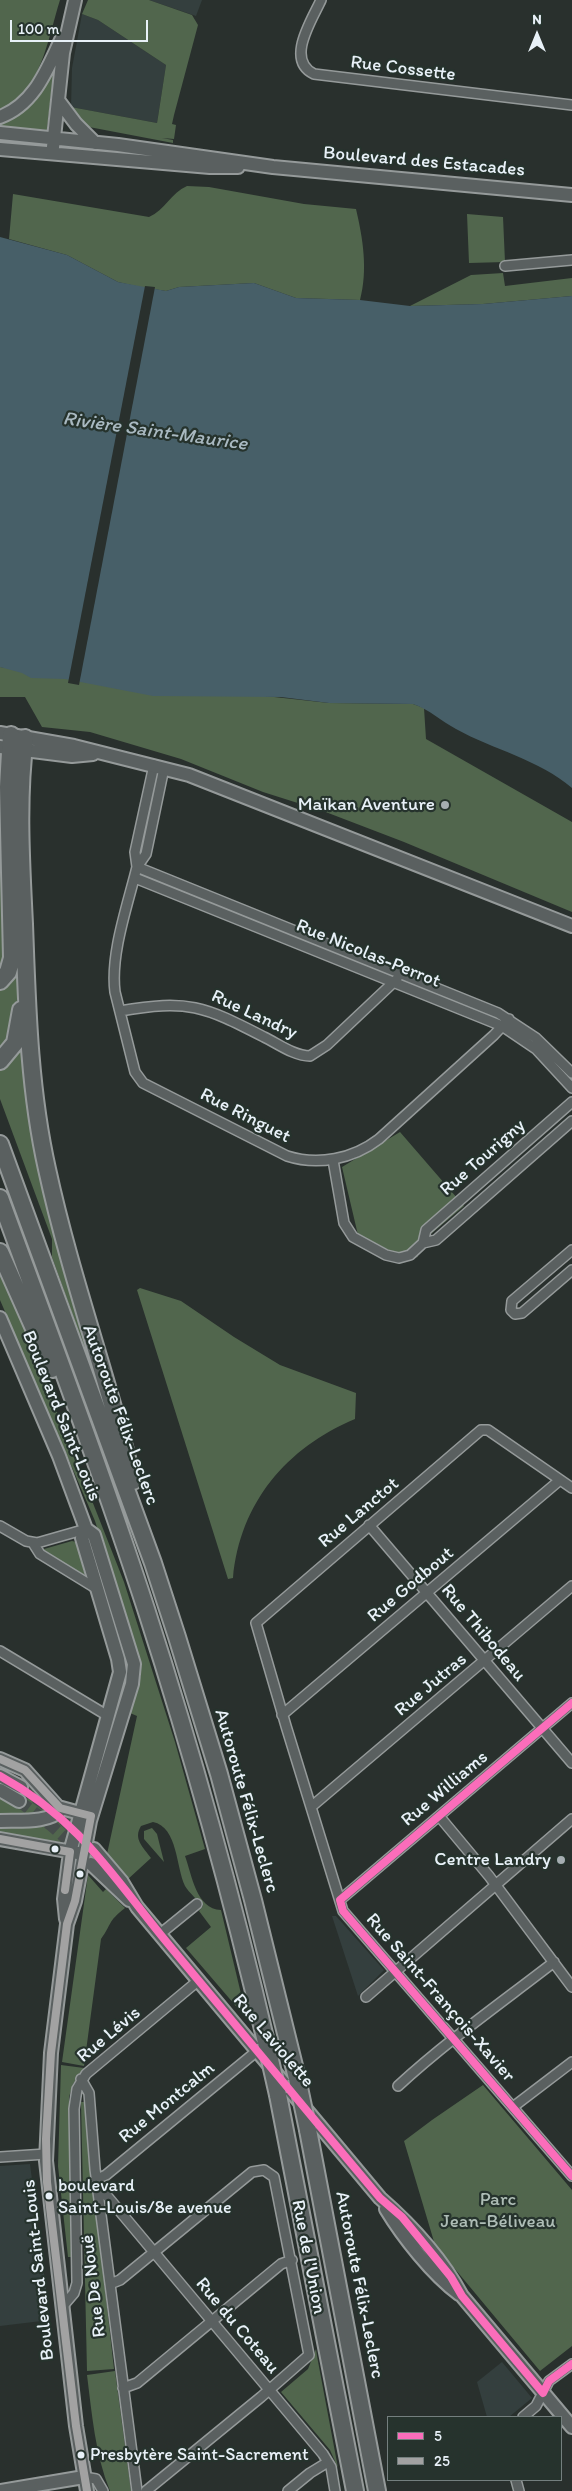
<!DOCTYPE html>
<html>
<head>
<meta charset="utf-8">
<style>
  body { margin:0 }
  #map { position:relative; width:572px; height:2491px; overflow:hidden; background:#29302d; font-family:Itim,sans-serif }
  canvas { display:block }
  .legend { position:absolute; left:387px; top:2416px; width:175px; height:65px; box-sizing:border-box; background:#26332d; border:1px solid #747f7e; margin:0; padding:6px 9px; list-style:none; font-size:15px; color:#e8f1f8 }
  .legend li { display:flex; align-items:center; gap:10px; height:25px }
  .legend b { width:25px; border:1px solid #747f7e }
  .north { position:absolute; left:512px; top:10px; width:50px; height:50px; -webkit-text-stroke:4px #26332d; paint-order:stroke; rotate:0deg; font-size:14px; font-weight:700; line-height:20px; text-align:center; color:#e8f1f8 }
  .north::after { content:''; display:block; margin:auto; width:18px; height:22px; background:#e8f1f8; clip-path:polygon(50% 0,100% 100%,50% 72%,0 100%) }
  .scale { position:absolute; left:10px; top:20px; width:138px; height:22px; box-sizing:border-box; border:2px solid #e8f1f8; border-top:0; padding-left:6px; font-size:15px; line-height:18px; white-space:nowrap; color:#e8f1f8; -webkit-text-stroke:4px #26332d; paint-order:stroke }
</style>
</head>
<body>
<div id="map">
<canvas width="572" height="2491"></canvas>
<ul class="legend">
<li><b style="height:6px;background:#fb6dba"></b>5</li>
<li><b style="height:6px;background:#a2a2a2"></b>25</li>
</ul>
<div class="north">N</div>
<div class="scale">100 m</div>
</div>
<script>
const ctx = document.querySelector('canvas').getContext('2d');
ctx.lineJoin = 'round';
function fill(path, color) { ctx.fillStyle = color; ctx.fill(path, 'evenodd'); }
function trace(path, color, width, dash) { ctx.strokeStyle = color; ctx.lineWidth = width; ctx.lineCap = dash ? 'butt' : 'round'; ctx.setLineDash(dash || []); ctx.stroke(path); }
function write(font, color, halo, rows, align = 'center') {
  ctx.font = font + ' Itim,sans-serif'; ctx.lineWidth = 4.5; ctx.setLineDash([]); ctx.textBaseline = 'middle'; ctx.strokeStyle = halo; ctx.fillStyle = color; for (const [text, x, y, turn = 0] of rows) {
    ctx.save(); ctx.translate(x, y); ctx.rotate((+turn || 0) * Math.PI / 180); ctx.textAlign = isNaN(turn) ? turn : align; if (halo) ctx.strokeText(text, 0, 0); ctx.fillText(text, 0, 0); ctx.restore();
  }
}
const built = new Path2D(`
  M149,0h53l-6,16z
  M82,14l16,6 68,45 -9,58 -86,-16 1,-39z
  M332,1916h4l48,54 -26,26z
  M30,2164l20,156 -50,6v-160z
  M502,2362l30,36 -23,19h-22l-10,-35z`);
const green = new Path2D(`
  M0,0h60c-13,41 -18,90 -60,111z
  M88,0h61l43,15 6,10 -24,90 -2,9 4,1 -2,14 -12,-1 11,2v3l-84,-16 -6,-3 -12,-17 86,16 1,-6 8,-52 -68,-45 -16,-6z
  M54,68l-7,62 -47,-3v-4c30,-14 39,-27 54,-55z
  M187,186l22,1 95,17 52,5c7,30 12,61 4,91l-64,-2 -42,-15 -75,4 -13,4 -26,-4 -22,-5 -51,-27 -58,-16 4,-45 136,23c16,-7 22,-24 38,-31z
  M467,214l36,3 2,45 -36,1z
  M503,273l2,13 67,-8v18l-89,8 -73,2 61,-31z
  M0,667l329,36 84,1 11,4 2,31 146,83v90l-168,-70 -81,-31 -60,-19 -82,-33 -91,-27 -48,-5 -17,-30h-25z
  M0,794l6,163 -6,18z
  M18,957l1,26 -4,40 -15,33v-66l3,-2z
  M22,1044l73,315 -6,2 -37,-104v-18l-52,-140v-28l15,-14z
  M400,1132l64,74 -51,43 5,8 -11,2 -49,-24 -16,-68z
  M0,1267l124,315 51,160 30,107 -20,7c7,19 11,53 36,54l26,109 -61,-71 25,-21 -12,-16 4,-5c-5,-6 -14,-13 -18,-20 -9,-18 -7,-59 -32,-64l-12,4c-8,13 2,21 10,32l-24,22 -20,-26 30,-138 -7,-3 11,-39 -1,-13 -45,-140 -95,-221z
  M140,1288l41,13 53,36 46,28 76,28 -1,26c-69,29 -115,84 -122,159l-5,1 -91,-289z
  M72,1541l4,1 9,33 -41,-23v-3z
  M22,1780l23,25v7l-45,3v-17l18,11z
  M69,1820l-4,18 -5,4 -60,-9v-6l41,-2z
  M152,1828l5,6 7,28 -20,-23v-8z
  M88,1875l15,17 3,-3 19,19c-18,14 -13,16 -24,31l-17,127 -22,-4z
  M61,2065l23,3 -11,16 -4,13 2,160h-3l-10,-91z
  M483,2085l89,105v156l-32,25 -105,-126 -31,-104 28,-21z
  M81,2102h3l30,267 -27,2z
  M316,2349l1,7 21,112 -8,-18 -49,-58 27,-23z
  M115,2371l16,120h-21c-15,-37 -18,-77 -23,-116z`);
const water = new Path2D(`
  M0,237l67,18 51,27 48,9 13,-4 75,-4 42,15 64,2 50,6 73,-2 89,-8v492c-34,-29 -78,-38 -116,-59 -15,-8 -27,-20 -43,-25l-84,-1 -48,-6 -128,-1 -88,-17 -34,-1 -9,-5 -22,-6z`);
const pier = new Path2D(`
  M145,286l10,1 -76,398 -11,-2z`);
const secondaryTunnel = new Path2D(`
  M21,1787l36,26 25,24
  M19,1801l33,25 27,24`);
const street = new Path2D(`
  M321,0c-9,20 -36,60 -7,74l258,31
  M505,266l67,-6
  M154,765l-19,87 2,15c-9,37 -27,87 -22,125l20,80 8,11 144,73c31,10 66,3 92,-17l115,-104 15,-16
  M137,867l361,146 38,25 36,35
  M137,867l9,-13 18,-86
  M135,878l367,148 34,23 36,39
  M120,1011c68,-12 84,-5 144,26 13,6 30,19 46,19l17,-11 70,-66
  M333,1160l11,63 9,14 33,18 13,3 11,-3 13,-12 13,-3 136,-119
  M423,1243l3,-13 146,-128
  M572,1250l-60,51 -1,9 4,4 7,-1 50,-43
  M572,1488l-84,-58h-7l-225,193 30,103 57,185 229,265
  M369,1525l203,238
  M0,1526l26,15 11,2 49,-14
  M33,1543l7,11 57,35
  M0,1651l108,65
  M282,1715l278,-235
  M311,1807l261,-221
  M439,1816l50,60 83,111
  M340,1900l232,-197
  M160,1934l37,-30
  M366,1997l206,-178
  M81,2079l8,14 6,76 42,322
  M398,2086c49,-45 103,-83 156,-124
  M513,2107l59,-45
  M0,2157l46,-3
  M97,2179l9,-4 151,-124
  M99,2192l8,4 216,258 8,13 4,24
  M110,2284l10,-4 132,-108 12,-2 10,7 35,178 -48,42 -115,94
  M62,2307l12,-14 3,-10 -3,-174 3,-20 9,-15 113,-94
  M123,2388l14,-5 144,-119 11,-4
  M523,2417l13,-11 13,-25 23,-17
  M84,2477l12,2 7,12
  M516,2480l3,11
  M288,2491l22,-18 18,-11`);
const secondary = new Path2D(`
  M58,100l18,24 19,19
  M0,117c35,-13 47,-48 62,-79
  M0,133l118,12 155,22 299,28
  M53,147l10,-94 12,-53
  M0,149l210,18h28
  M0,733l74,13 115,29 383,151
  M0,747l72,9 21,-2
  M0,1318l59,138 27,73 8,6 40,129 -2,20 -42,137 -15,80 -8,23 -16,129 -5,108 30,265 11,65
  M0,1759l25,11 33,37 29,8
  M0,1776l21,11
  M0,1790l19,11
  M0,1821c19,-1 48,3 62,-12
  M0,1839l78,14
  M94,1849l28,33 15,25 243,291c31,27 62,61 82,98l110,131
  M91,1864l38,36
  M66,1919l-2,-20 6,-47 50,-180 -2,-13 -36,-121 4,-9
  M386,2209c17,28 46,65 73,85
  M0,2491l84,-14`);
const highway = new Path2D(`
  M25,738c-8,61 -4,124 -1,186 3,82 5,165 23,245 23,106 60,207 86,312
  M0,981l8,-9 4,-14 -4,-171 3,-52
  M0,1061l15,-18 6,-33
  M0,1144l153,419 24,74 42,137 34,126 44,178
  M0,1198c50,137 101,273 146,411 46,143 86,287 120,433
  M0,1252l52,117
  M278,2095l77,396
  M308,2130l69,361`);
const highwayBridge = new Path2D(`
  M266,2042l12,53
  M297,2078l11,52`);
const bus1 = new Path2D(`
  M572,1703l-232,197 3,11 229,265
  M0,1776c84,46 115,105 174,175 69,83 137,165 206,247l22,19 49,60 11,19 81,97 6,-12 23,-17`);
const bus2 = new Path2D(`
  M0,1759l25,11 35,38 31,8 -16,85 -8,23 -16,129 -5,86 1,43 29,244 11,65
  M0,1839l70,13 -5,38`);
const markers = [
  [445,805,5,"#a5adb1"],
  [55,1849,4.5,"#e8f1f8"],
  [561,1860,5,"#a5adb1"],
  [80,1874,4.5,"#e8f1f8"],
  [49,2196,4.5,"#e8f1f8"],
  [81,2455,4.5,"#e8f1f8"]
];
const busNames = [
  ["boulevard",58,2186],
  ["Saint-Louis/8e avenue",58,2208],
  ["Presbytère Saint-Sacrement",90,2455]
];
const streetNames = [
  ["Rue Cossette",403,69,7],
  ["Boulevard des Estacades",424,162,5],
  ["Rue Nicolas-Perrot",368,954,22],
  ["Rue Landry",254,1015,25],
  ["Rue Ringuet",245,1116,27],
  ["Rue Tourigny",483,1158,-41],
  ["Autoroute Félix-Leclerc",120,1415,70],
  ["Boulevard Saint-Louis",61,1416,68],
  ["Rue Lanctot",359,1513,-40],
  ["Rue Godbout",411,1585,-40],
  ["Rue Thibodeau",483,1633,50],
  ["Rue Jutras",431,1685,-40],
  ["Rue Williams",445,1789,-40],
  ["Autoroute Félix-Leclerc",246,1801,74],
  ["Rue Saint-François-Xavier",440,1998,49],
  ["Rue Lévis",109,2035,-40],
  ["Rue Laviolette",273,2041,50],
  ["Rue Montcalm",167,2103,-39],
  ["Rue de l'Union",308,2257,79],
  ["Boulevard Saint-Louis",39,2270,-96],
  ["Autoroute Félix-Leclerc",359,2285,79],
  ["Rue De Nouë",94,2286,-97],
  ["Rue du Coteau",237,2326,50]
];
const poiNames = [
  ["Maïkan Aventure",435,805],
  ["Centre Landry",551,1860]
];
const parkNames = [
  ["Parc",498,2200],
  ["Jean-Béliveau",498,2222]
];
const waterNames = [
  ["Rivière Saint-Maurice",155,432,8]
];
fill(built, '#343f3e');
fill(green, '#51664d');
fill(water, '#475f68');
fill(pier, '#29302d');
trace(secondaryTunnel, '#464d4b', 12, [12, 6]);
trace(street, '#959a9a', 12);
trace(secondary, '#959a9a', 16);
trace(highway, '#959a9a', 20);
trace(street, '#5a6060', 9);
trace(secondary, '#5a6060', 12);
trace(highway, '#5a6060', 16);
trace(highwayBridge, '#959a9a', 20, []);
trace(highwayBridge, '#5a6060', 16);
trace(bus1, '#fb6dba', 8);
trace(bus2, '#a2a2a2', 8);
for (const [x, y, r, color] of markers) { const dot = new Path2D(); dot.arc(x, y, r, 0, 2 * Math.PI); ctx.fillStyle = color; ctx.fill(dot); trace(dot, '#26332d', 2); }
write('18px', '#e8f1f8', '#26332d', busNames, 'left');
write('19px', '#e8f1f8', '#26332d', streetNames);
write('19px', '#e8f1f8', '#26332d', poiNames, 'right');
write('19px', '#aebdb6', '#26332d', parkNames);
write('italic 20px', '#a9b9c1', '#26332d', waterNames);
</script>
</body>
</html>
